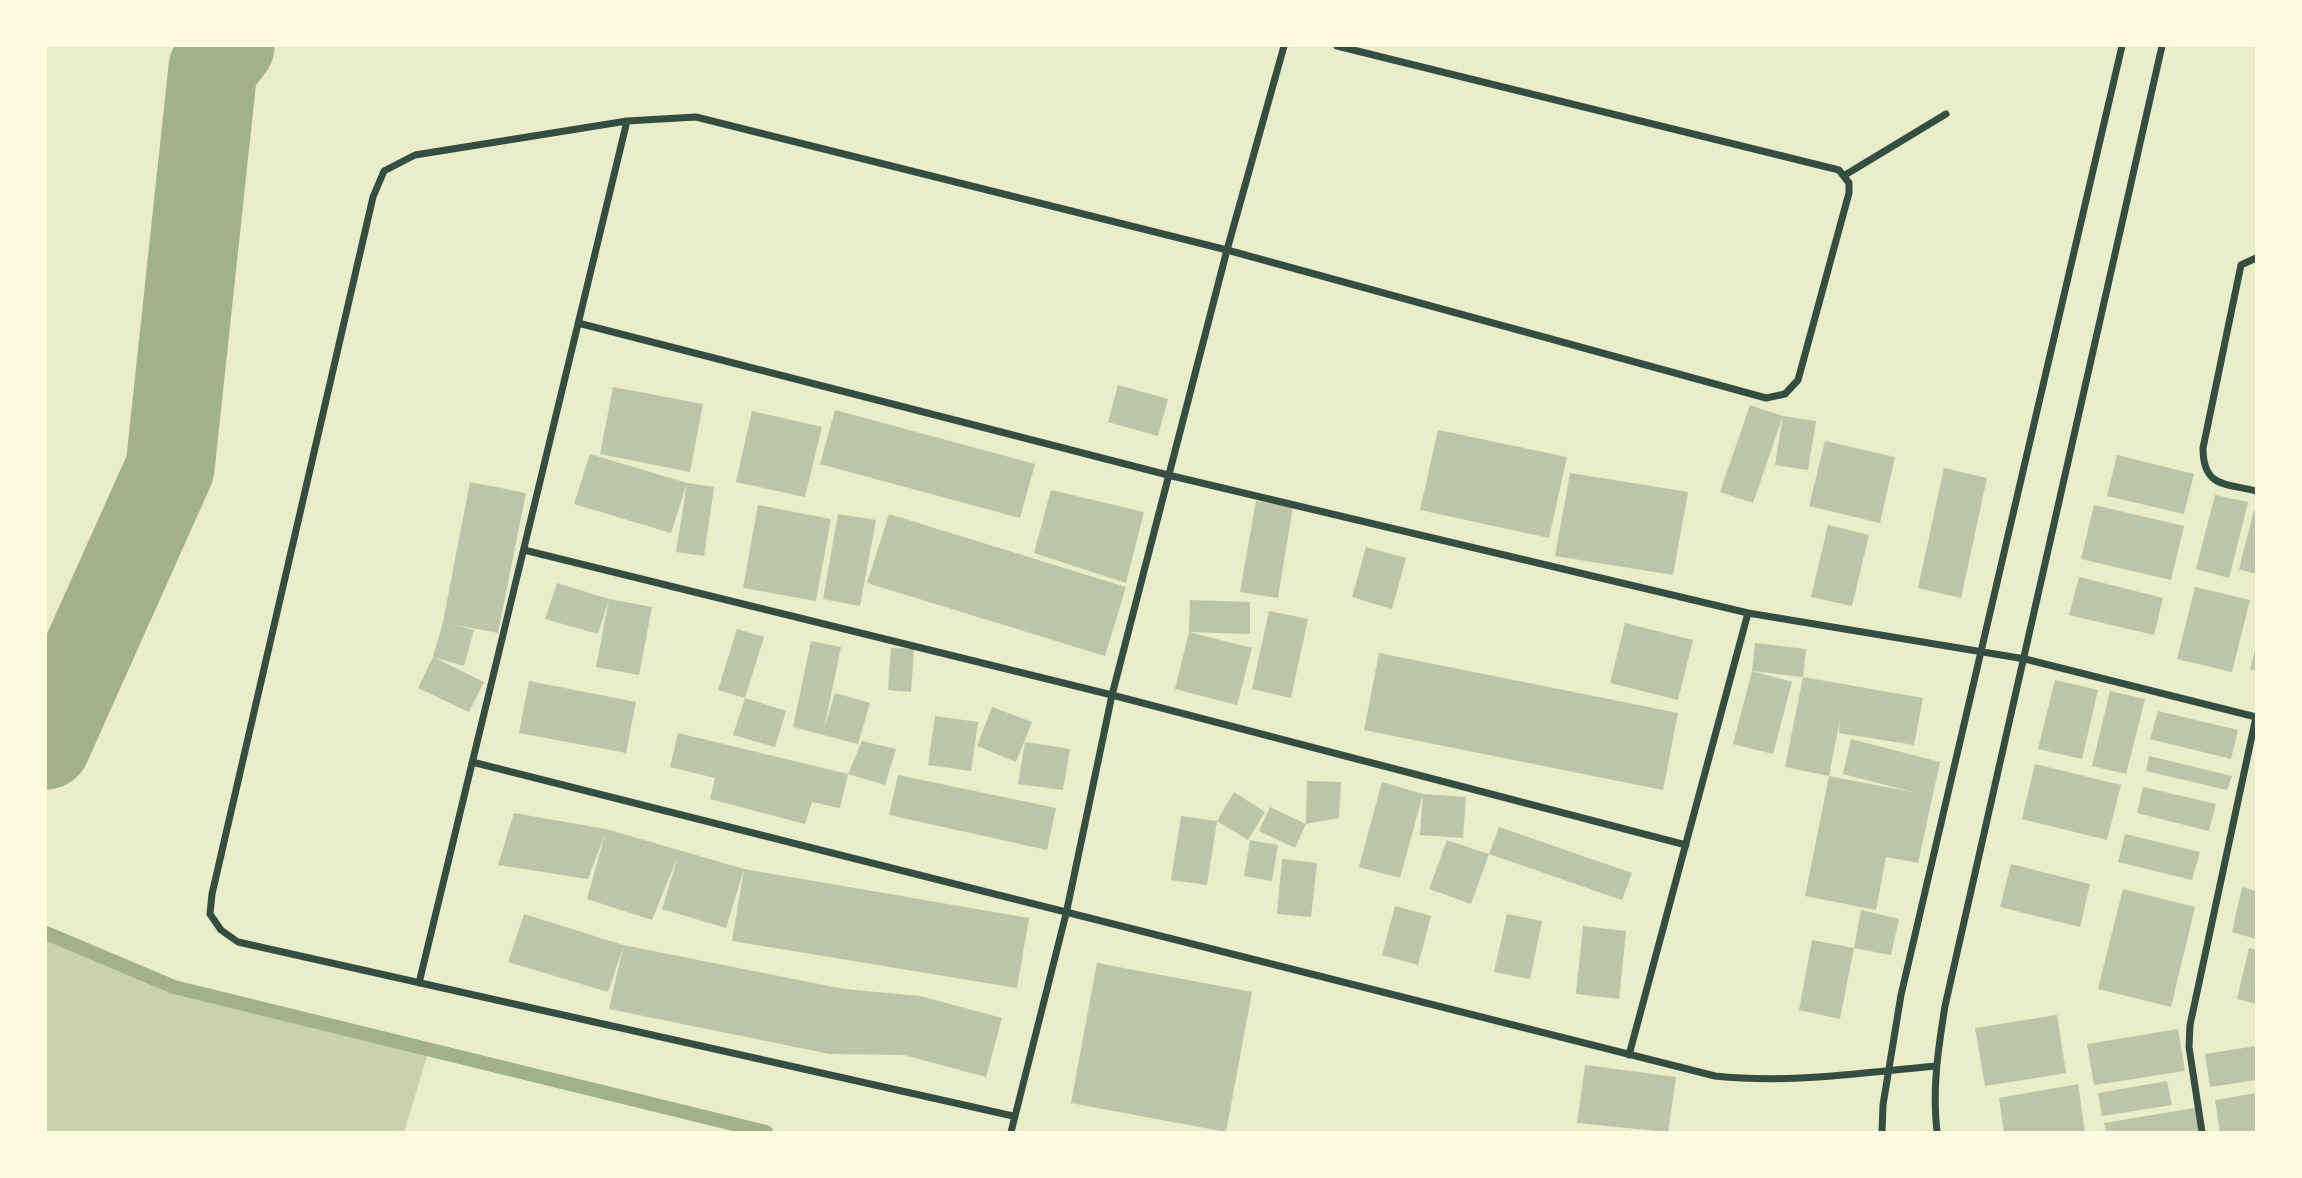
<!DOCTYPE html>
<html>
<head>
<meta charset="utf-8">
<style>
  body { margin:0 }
  #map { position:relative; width:2302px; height:1178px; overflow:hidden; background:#e9edc9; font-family:"Fira Sans",sans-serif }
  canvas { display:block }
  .frame { position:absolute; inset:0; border:47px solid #fefae0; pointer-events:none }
</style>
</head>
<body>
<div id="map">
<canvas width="2302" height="1178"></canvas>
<div class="frame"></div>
</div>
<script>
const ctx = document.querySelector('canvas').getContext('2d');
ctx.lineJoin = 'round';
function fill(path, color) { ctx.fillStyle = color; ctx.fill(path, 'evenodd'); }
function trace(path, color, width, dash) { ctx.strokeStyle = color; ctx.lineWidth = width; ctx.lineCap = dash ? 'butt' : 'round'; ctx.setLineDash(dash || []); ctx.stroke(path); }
const green = new Path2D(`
  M46,933l128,55 255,62 -25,82h-358z`);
const stream = new Path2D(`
  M46,933l128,54 592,145`);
const river = new Path2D(`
  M46,745l124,-277 43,-400 17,-22`);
const building = new Path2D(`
  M1118,385l50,14 -10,37 -50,-14z
  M613,387l90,17 -13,68 -90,-18z
  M1750,405l33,11 -30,87 -33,-11z
  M835,410l200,54 -15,54 -200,-54z
  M752,411l70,16 -17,70 -69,-15z
  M1783,416l33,5 -8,49 -33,-5z
  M1438,430l129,27 -18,81 -129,-28z
  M1825,441l70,16 -15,66 -71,-17z
  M590,454l97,29 27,4 -10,69 -28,-4 11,-69 -16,50 -97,-29z
  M2117,455l77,19 -10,40 -77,-18z
  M1944,468l43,10 -26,120 -43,-10z
  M1570,473l118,19 -15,83 -118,-19z
  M470,482l56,11 -28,140 -47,-9 23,6 -10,36 -31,-9 51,25 -15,30 -51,-24 15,-31 10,-35z
  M1051,490l93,22 -18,71 -92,-30z
  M2215,495l33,7 -19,76 -33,-9z
  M1256,501l37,5 -15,92 -38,-6z
  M758,505l73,14 -15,82 -73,-13z
  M2094,505l90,21 -13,54 -90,-21z
  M2254,510h2v64l-17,-5z
  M838,514l38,6 -16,86 -37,-7z
  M889,514l237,73 -21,69 -238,-73z
  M1828,525l41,10 -17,71 -41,-9z
  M1366,547l40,11 -14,51 -40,-12z
  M2079,577l84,21 -9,37 -85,-20z
  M557,583l52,16 -11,35 -53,-15z
  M2195,587l55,13 -18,72 -55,-13z
  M609,599l43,8 -13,68 -43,-8z
  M1190,600l60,2v32l-61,-2 63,16 -15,57 -62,-16 14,-57z
  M1269,611l39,8 -17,79 -39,-9z
  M1625,623l68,17 -15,60 -68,-17z
  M737,629l27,8 -19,61 -27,-8z
  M811,641l30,6 -17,82 11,-36 35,10 -12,41 -65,-17z
  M1755,643l51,6 -3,28 120,21 -9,47 -75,-12 1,-14 -11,57 -44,-9 18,-90 -51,-6z
  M2256,646v25l-6,-2z
  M891,648l23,1 -3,43 -23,-2z
  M1379,653l299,60 -15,77 -299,-60z
  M1752,671l40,11 -19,72 -40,-10z
  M2055,680l43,10 -16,69 -44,-10z
  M529,681l107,21 -10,51 -107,-20z
  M2110,691l35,8 -19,75 -34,-8z
  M745,698l41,13 -11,36 -42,-12z
  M992,707l40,15 -16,40 -39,-16z
  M2158,711l80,19 -7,29 -81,-20z
  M935,716l43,6 -7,49 -43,-6z
  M678,733l170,41 -8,34 -28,-6 -7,22 -95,-25 5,-21 -45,-11z
  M1851,739l89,23 -22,101 -32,-6 -10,53 -71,-14 24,-120 88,17 -74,-19z
  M862,741l34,8 -11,36 -37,-11z
  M1025,742l45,7 -7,41 -45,-6z
  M2149,756l83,20 -5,14 -81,-19z
  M2035,764l86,21 -14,55 -85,-21z
  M898,775l158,33 -9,42 -158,-35z
  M1307,781l34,1 -2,36 -33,6z
  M1382,782l41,12 -23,84 -41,-11z
  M2143,787l73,17 -7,27 -72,-18z
  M1234,792l31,20 -17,28 -31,-19 -10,64 -36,-5 10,-64 36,5z
  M1423,794l43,3 -3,41 -43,-3z
  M1270,807l36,17 -11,24 -36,-17z
  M514,813l92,16 138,40 285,49 -12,70 -285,-47 12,-72 -18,59 -64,-19 16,-53 -26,64 -65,-21 18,-65 -17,45 -90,-14z
  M1499,827l133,46 -10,27 -133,-46z
  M2125,834l75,18 -8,28 -74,-18z
  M1250,840l28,5 -6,36 -28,-5z
  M1447,840l42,14 -18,50 -42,-15z
  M1282,859l35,4 -6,54 -34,-3z
  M2011,864l79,20 -10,43 -80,-20z
  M2242,887l14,4v48l-24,-7z
  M2123,889l72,18 -24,100 -73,-18z
  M1395,906l36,10 -13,49 -36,-10z
  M1861,910l38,9 -8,36 -37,-7z
  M524,914l99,31 221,44 76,7 82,22 -16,59 -82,-22 -74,-1 -221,-45 14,-61 -15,44 -100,-30z
  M1507,914l35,7 -12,58 -36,-7z
  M1583,926l43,5 -7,68 -43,-5z
  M1812,940l42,8 -14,71 -41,-9z
  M2249,948l7,2v54l-19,-5z
  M1097,963l155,29 -26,140 -155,-29z
  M2057,1015l9,58 -81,13 -10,-58z
  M2178,1029l7,42 -91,14 -7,-41z
  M2256,1046v34l-46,7 -5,-33z
  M1585,1065l91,12 -8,55 -91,-9z
  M2167,1081l5,24 -70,11 -4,-23z
  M2078,1084l7,48h-81l-5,-34z
  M2256,1093v39h-36l-5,-32z
  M2195,1108l4,24h-93l-2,-9z`);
const minor = new Path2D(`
  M1845,175l101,-61
  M2256,258l-15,7 -38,183c0,39 21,35 53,43
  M578,323l590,152 580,138 277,46 231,58
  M524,550l588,145 574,150
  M472,762l1243,314c75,8 146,-3 220,-10
  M419,983l208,-862
  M1629,1055l119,-442
  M1013,1116l-775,-174 -17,-12 -11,-16 2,-20 161,-697 11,-26 31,-16 212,-34 69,-4 531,133 539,148 19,-4 13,-14 51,-187v-10l-10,-13 -502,-124
  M1011,1132l55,-218 46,-219 115,-445 57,-204
  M1882,1132l1,-27 18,-110 221,-949
  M1937,1132c-5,-43 1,-82 8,-126l217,-960
  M2202,1132l-13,-85 1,-22 66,-308`);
fill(green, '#cad2ad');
trace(stream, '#a3b18a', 14);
trace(river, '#a3b18a', 89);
fill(building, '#bcc5a7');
trace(minor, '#344e41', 7);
</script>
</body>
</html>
